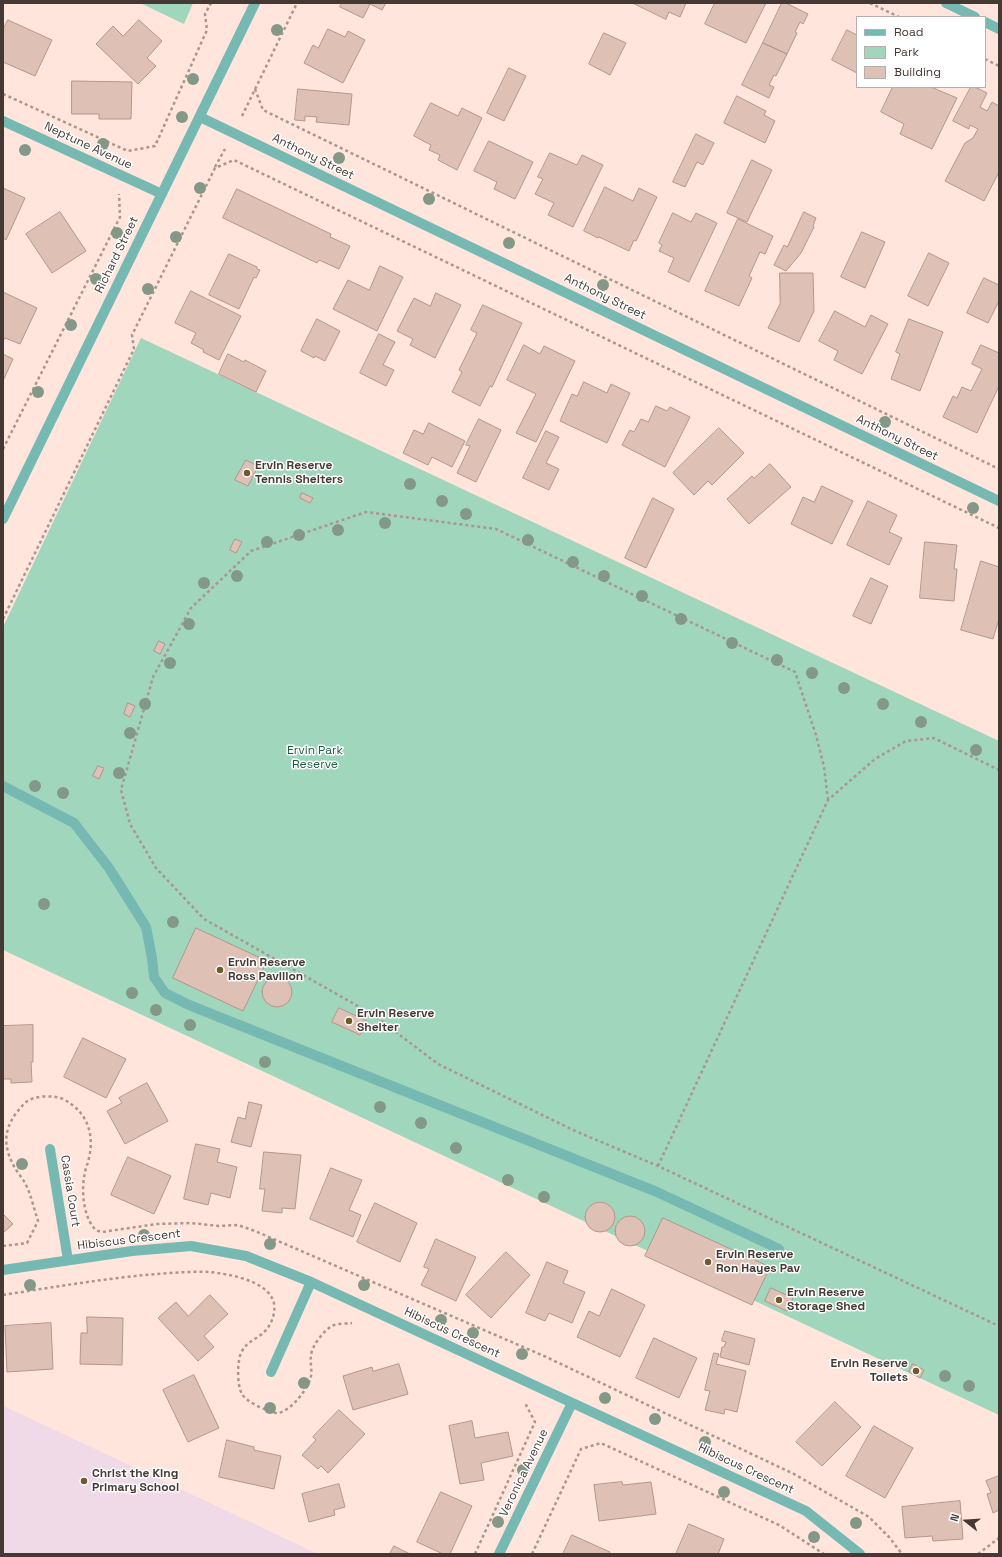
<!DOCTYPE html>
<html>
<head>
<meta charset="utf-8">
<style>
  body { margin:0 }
  #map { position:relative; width:1002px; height:1557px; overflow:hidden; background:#ffe5dc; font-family:"Space Grotesk",sans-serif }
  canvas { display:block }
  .frame { position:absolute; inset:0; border:4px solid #453934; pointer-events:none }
  .legend { position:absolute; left:856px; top:16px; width:130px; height:72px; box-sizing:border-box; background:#fff; border:1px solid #b5b0ae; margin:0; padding:5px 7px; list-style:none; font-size:12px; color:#453934 }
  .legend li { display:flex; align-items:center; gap:8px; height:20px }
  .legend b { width:20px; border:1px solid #b5b0ae }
  .north { position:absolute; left:946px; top:1501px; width:40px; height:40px; -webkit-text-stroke:3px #fff; paint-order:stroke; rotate:287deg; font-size:11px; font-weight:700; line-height:16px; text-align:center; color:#453934 }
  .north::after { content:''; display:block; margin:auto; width:14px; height:18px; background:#453934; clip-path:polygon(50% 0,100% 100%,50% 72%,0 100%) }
</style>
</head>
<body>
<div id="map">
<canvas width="1002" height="1557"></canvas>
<div class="frame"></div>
<ul class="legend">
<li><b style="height:5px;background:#76b9b2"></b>Road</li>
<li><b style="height:11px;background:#a0d6bb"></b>Park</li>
<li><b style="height:11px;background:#dfc0b5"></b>Building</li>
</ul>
<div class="north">N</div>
</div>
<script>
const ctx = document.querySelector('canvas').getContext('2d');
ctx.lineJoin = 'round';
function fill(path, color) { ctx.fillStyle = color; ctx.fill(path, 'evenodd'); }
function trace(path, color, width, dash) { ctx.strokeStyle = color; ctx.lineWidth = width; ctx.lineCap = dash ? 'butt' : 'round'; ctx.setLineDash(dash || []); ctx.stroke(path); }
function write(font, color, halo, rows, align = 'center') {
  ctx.font = font + ' "Space Grotesk",sans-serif'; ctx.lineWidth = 3; ctx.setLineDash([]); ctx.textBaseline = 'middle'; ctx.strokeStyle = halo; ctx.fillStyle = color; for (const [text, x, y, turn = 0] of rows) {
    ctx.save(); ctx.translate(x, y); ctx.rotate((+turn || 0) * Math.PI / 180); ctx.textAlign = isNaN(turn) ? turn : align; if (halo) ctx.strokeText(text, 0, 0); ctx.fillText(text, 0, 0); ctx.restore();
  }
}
const education = new Path2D(`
  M4,1406l314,148h-315v-146z`);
const green = new Path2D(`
  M140,3h53l-9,21z
  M141,338l858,403v674l-996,-465v-323z`);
const building = new Path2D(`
  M342,3h44l-4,7 -12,-6 -7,14 -23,-11z
  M633,3h53l-6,14 -11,-5 -3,7z
  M715,3h51l-20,40 -41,-19z
  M782,3h4l22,11 -5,10 -3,-2 -5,10 2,1 -10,21 -24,-11z
  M8,20l44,20 -17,36 -32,-14v-32z
  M139,20l23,21 -15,17 9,8 -18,18 -42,-40 17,-18 10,10z
  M328,29l17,8 3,-6 17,9 -22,43 -39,-20 9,-18 5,3z
  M847,30l10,5v38l-25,-13z
  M604,33l22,10 -16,32 -21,-11z
  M763,43l24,11 -11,22 -2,-1 -5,10 5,2 -5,11 -27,-13z
  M509,68l17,8 -22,45 -17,-8z
  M72,81l60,1 -1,37h-32v-5h-27z
  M893,87h38l26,11 -25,51 -32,-15 4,-10 -23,-12z
  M971,87h4l12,6 -7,14 7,4 5,-9 7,4v66l-15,29 -39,-20 20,-38 8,-5 5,-9 -8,-4 -1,4 -16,-8z
  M298,89l54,5 -3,31 -33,-3 1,-5 -12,-1v5l-10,-1z
  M737,96l29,15 -2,4 11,6 -10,22 -41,-20z
  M431,103l27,13 4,-8 20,10 -25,52 -19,-10 2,-5 -11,-5 2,-5 -17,-9z
  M696,134l18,9 -11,22 -6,-3 -12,25 -12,-5z
  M489,141l44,21 -18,37 -21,-10 3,-7 -23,-11z
  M550,153l27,12 5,-10 21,10 -30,62 -25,-12 6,-12 -19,-9 8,-15 -5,-2z
  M752,160l20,10 -25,52 -20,-9z
  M605,187l28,14 6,-13 18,9 -21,44 -2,-1 -5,11 -30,-14 -1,1 -14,-7z
  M3,188l22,10 -19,42 -3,-2z
  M237,189l94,45 -1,3 20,9 -11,23 -20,-9 -2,3 -94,-45z
  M60,212l26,39 -34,22 -26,-39z
  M804,212l12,6 -3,8 1,1 -13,26 -15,18 -12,-6 10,-20 3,2z
  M673,213l18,9 5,-9 21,10 -28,59 -21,-10 6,-14 -15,-7 3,-6 -3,-2z
  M738,219l35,17 -8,18 -5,-2 -11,24 3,2 -13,28 -34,-15z
  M862,232l23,10 -20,46 -24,-11z
  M929,253l20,10 -21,43 -20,-10z
  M229,254l28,13v2l3,1 -4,8 -2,-1 -15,32 -30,-14z
  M380,266l23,11 -26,54 -44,-22 15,-29 21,10z
  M780,273h33l1,38 -15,31 -31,-14 12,-24z
  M984,278l15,7v16l-11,22 -21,-10z
  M191,291l50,25 -22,44 -16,-8 1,-2 -13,-7 5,-10 -21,-10z
  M3,292l34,16 -17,36 -15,-6 -2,3z
  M436,293l25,12 -26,53 -25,-13 3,-6 -16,-8 17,-33 16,8z
  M483,305l39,18 -30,64 -2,-1 -10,20 -28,-14 10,-20 -3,-2 18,-37 -6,-3z
  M835,311l30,16 6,-12 17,9 -26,50 -28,-14 4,-9 -19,-10z
  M317,319l23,12 -15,30 -10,-5 -1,2 -13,-7z
  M909,319l34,13 -23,59 -29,-12 9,-25 -4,-2z
  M379,334l16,8 -12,23 11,5 -8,16 -26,-13z
  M524,345l16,9 4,-8 31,15 -39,81 -20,-9 20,-39 -29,-14z
  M981,345l18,8v33l-22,47 -34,-16 10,-21 4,2 5,-11 9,4 11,-22 -10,-5z
  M3,354l10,5 -10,22z
  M228,354l16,8 1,-2 21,11 -10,21 -37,-18z
  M584,382l23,11 4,-9 19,9 -23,50 -47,-22 12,-27 5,2z
  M656,406l11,5 3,-4 20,10 -25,50 -43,-22 8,-15 4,2 7,-13 7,3z
  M479,419l22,11 -25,52 -19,-9 13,-27 -4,-1z
  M429,423l36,18 -13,26 -20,-10 -4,8 -25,-12 11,-23 9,4z
  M719,428l25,25 -32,32 -4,-4 -14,14 -21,-22z
  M546,431l13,6 -13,26 13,6 -10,21 -26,-12z
  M246,460l12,6 -10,20 -13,-6z
  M770,464l21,23 -42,37 -22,-25 25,-23 2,2z
  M822,486l31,15 -21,43 -41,-20 12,-27 11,5z
  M302,493l11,5 -3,5 -10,-5z
  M653,498l21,11 -28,59 -21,-10z
  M868,501l29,14 -8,17 13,6 -13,27 -42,-20z
  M235,539l7,3 -6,11 -6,-3z
  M925,542l32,3 -3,24h3l-3,32 -34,-3z
  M981,561l18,6v52l-6,20 -32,-9z
  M871,578l17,8 -17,38 -18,-8z
  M159,641l6,3 -5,10 -6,-3z
  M128,703l7,3 -5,11 -6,-3z
  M98,766l6,2 -5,11 -6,-3z
  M196,928l71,33 -24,50 -70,-33z
  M262 992a15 15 0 1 1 30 0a15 15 0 1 1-30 0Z
  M339,1008l28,13 -7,14 -28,-13z
  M33,1025v37h-2l1,20 -21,1v-4h-8v-53z
  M83,1038l43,21 -20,39 -42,-21z
  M147,1083l21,38 -43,23 -18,-33 15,-8 -3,-5z
  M249,1102l13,3 -11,42 -20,-5 7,-25 7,2z
  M196,1144l24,5 -3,13 20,5 -7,31 -19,-5 -3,12 -24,-6z
  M264,1152l37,3 -6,54 -13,-1v5l-20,-2 3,-22h-5z
  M128,1157l43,19 -17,38 -43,-19z
  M331,1168l31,12 -13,30 12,5 -8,22 -43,-18z
  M585 1217a15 15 0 1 1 30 0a15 15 0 1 1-30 0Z
  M375,1203l42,20 -17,39 -43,-20z
  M3,1214l10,10 -10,9z
  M615 1231a15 15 0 1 1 30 0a15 15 0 1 1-30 0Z
  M663,1218l107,49 -18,38 -107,-49z
  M436,1239l40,18 -20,44 -35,-16 8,-16 -5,-2z
  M506,1252l24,23 -39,43 -25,-23z
  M547,1262l21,9 -5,12 22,9 -13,31 -23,-10 -4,8 -19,-8z
  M771,1288l22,10 -6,13 -22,-10z
  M612,1289l33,16 -25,52 -43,-20 12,-26 10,5z
  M210,1295l18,19 -24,22 10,11 -16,14 -40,-43 18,-16 12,14z
  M87,1317l36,1 -1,47 -42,-1 1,-31h6z
  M51,1323l2,46 -46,3 -2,-46z
  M725,1331l30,8 -6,26 -29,-8 2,-10h2l2,-5 -4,-1z
  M654,1338l43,20 -18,40 -43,-20z
  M714,1353l5,1 -3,10 30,7 -9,41 -12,-3 -1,5 -19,-4 5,-19 -5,-1z
  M399,1364l9,30 -55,16 -10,-34 29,-9 1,4z
  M913,1364l11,6 -4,8 -11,-6z
  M194,1375l25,53 -31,14 -25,-52z
  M835,1402l26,25 -39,39 -26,-24z
  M339,1410l26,24 -37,39 -7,-7 -3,3 -16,-14 14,-15 -3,-3z
  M472,1421l3,17 33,-6 5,24 -32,7 3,17 -24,4 -11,-58z
  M874,1426l39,22 -28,50 -39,-22z
  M227,1440l27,7v3l27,6 -7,33 -55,-12z
  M999,1476v34l-6,3 -6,-19 4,-1 -5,-12z
  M622,1482l1,3 28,-3 5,32 -57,7 -5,-36z
  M339,1484l6,23 -11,3 1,5 -26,7 -7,-28z
  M441,1492l31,14 -22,48h-7l-26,-12z
  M960,1501l3,38 -30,2 -1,-5 -27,2 -3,-31z
  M689,1524l35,15 -6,15h-42z
  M572,1535l38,17 -1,2h-46z
  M394,1546l16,8h-20z`);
const path = new Path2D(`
  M870,3l29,14
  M985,59l14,7
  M255,89l8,21 736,359
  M3,94l125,57 27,-5 52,-116 -2,-16 6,-11
  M242,116l55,-113
  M215,167l10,-18
  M3,449l117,-232 -1,-23
  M3,619l131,-270 -2,-14 83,-167 19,-8 765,368
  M828,800l-4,-33 -8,-32 -21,-63 -299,-143 -130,-17 -115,39 -60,57 -38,69 -32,113 9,34 26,44 48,51 168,95 66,50 135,66 85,36 341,160
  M658,1166l170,-366 47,-41 31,-18 28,-3 65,32
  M3,1246l24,-3 11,-22c-4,-12 -7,-27 -13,-38 -3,-5 -7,-10 -10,-15 -15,-26 -10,-45 10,-65 8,-8 29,-8 38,-4 23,12 32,33 26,59 -1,5 -3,9 -4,14 -4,17 -2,43 9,56 2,3 5,3 8,4l55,-8 34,-1 28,3 19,-1 17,6 289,125 250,118 75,43 20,20 13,17
  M3,1295c44,-7 87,-14 132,-19 24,-2 50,-5 75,-4 18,2 53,8 62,26 6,10 0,28 -9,35 -8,7 -17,9 -22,20 -4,9 -4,33 1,41 4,8 25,17 34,19 13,1 33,-25 35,-37 1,-7 -1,-14 0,-21 1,-9 13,-25 21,-29 5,-3 14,-2 20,-3
  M475,1554l60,-132 -10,-19 -1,-1
  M532,1554l49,-105 20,-6 178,82 45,29
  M978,1554l21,-16`);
const minor = new Path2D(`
  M946,3l29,14
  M985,22l14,7
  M200,117l799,384
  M3,121l159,73
  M3,519l252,-516
  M3,786l71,37 35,45 37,59 6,31 2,19 11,16 24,12 468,187 122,57
  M50,1149l18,111
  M3,1270l129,-19 59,-5 55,10 65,26 495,229 54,43
  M271,1372l40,-90
  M499,1554l73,-151`);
const trees = [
  [277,30],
  [193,79],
  [182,117],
  [103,144],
  [25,150],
  [339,158],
  [200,188],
  [429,199],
  [117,233],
  [176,237],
  [509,243],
  [96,279],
  [603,285],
  [148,289],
  [71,325],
  [38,392],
  [885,422],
  [410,484],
  [442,501],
  [973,508],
  [466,514],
  [385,523],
  [338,530],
  [299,535],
  [528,540],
  [267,542],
  [573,562],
  [237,576],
  [604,576],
  [204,583],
  [642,596],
  [681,619],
  [189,624],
  [732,643],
  [777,660],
  [170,663],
  [812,673],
  [844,688],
  [145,704],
  [883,704],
  [921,722],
  [130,733],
  [976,750],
  [119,773],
  [35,786],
  [63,793],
  [44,904],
  [173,922],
  [132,993],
  [156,1010],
  [190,1025],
  [265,1062],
  [380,1107],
  [421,1123],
  [456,1148],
  [22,1164],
  [508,1180],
  [544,1197],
  [144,1235],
  [270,1244],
  [30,1285],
  [364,1285],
  [441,1320],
  [473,1333],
  [522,1354],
  [945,1376],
  [304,1383],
  [969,1386],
  [605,1398],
  [270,1408],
  [655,1419],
  [705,1442],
  [523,1470],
  [724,1492],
  [498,1522],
  [856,1523],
  [814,1537]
];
const markers = [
  [247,473,4,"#705a2a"],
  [220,970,4,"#705a2a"],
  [349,1021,4,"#705a2a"],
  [708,1262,4,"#705a2a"],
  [779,1300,4,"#705a2a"],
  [916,1371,4,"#705a2a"],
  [84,1481,4,"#705a2a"]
];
const streetNames = [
  ["Neptune Avenue",88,146,25],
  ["Anthony Street",313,157,26],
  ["Richard Street",117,255,-64],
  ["Anthony Street",605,297,26],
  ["Anthony Street",897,438,26],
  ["Cassia Court",70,1191,81],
  ["Hibiscus Crescent",129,1240,-7],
  ["Hibiscus Crescent",452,1333,25],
  ["Hibiscus Crescent",746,1469,25],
  ["Veronica Avenue",524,1473,-64]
];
const poiNames = [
  ["Ervin Reserve",255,466],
  ["Tennis Shelters",255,480],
  ["Ervin Reserve",228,963],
  ["Ross Pavilion",228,977],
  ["Ervin Reserve",357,1014],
  ["Shelter",357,1028],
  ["Ervin Reserve",716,1255],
  ["Ron Hayes Pav",716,1269],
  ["Ervin Reserve",787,1293],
  ["Storage Shed",787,1307],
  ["Ervin Reserve",908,1364,"right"],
  ["Toilets",908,1378,"right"],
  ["Christ the King",92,1474],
  ["Primary School",92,1488]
];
const parkNames = [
  ["Ervin Park",315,751],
  ["Reserve",315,765]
];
fill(education, '#f0dae8');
fill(green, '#a0d6bb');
fill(building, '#dfc0b5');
trace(building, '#b3968c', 1);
trace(path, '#aa968f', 2.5, [3, 3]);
trace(minor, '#76b9b2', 10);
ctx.fillStyle = '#839887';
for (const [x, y] of trees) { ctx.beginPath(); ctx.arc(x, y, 6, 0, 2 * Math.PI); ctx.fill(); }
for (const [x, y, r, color] of markers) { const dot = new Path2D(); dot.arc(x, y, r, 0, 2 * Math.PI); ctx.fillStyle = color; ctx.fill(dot); trace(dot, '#fff', 1.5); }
write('12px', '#453934', '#fff', streetNames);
write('bold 12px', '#453934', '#fff', poiNames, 'left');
write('12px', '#1e5941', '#fff', parkNames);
</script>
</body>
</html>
